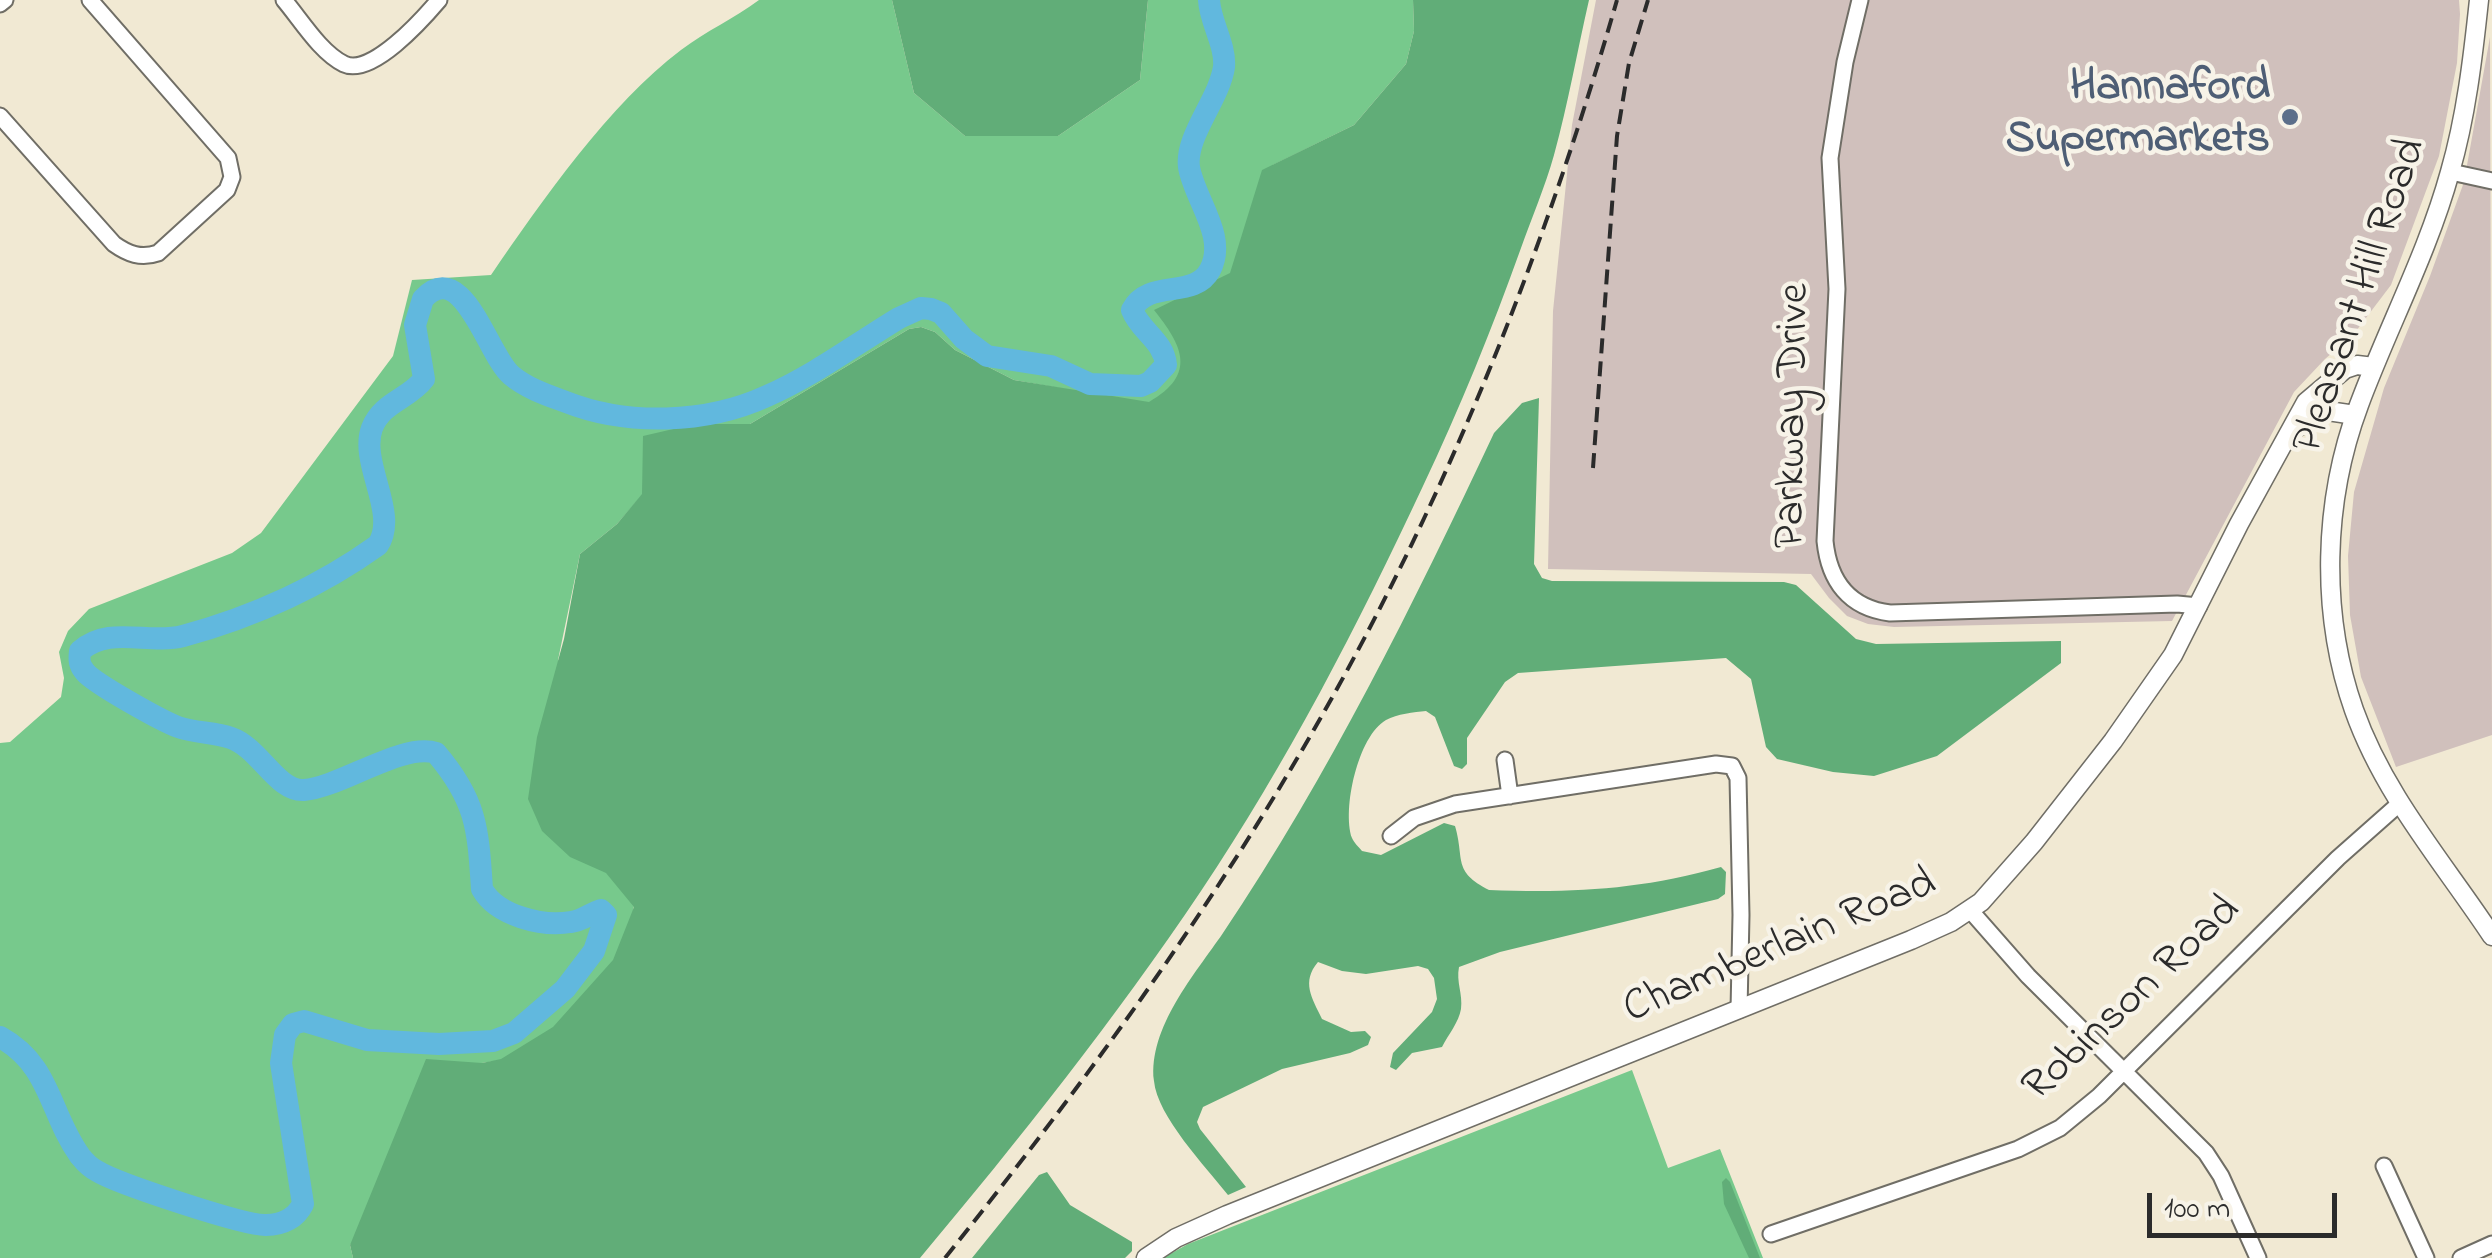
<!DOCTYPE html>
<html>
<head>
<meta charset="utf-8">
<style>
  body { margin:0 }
  #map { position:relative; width:2492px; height:1258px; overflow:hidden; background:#f1e9d3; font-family:"Indie Flower",sans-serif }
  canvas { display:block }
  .scale { position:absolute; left:2147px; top:1193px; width:190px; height:45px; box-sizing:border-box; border:5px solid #2b2b2b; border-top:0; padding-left:12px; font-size:30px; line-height:35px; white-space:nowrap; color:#2b2b2b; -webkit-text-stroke:8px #f7f3e8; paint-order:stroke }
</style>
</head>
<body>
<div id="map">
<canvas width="2492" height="1258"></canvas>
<div class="scale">100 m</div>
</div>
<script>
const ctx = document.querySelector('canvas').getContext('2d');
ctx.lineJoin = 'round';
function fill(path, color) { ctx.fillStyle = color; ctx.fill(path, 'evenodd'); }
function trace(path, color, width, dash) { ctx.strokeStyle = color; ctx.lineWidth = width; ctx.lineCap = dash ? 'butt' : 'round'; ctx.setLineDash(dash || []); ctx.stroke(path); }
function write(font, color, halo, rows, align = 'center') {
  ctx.font = font + ' "Indie Flower",sans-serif'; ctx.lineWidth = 9; ctx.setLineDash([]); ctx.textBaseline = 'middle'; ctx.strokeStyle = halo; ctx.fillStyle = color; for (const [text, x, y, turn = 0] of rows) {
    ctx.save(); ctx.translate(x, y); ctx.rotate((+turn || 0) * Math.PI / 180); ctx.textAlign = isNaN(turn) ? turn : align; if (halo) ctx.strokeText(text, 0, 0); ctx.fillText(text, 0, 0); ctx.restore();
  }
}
const industrial = new Path2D(`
  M1596,0h863l1,14 -3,49 -18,93 -48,129 -38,50 -28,24 -31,33 -122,229 -278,6 -26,-3 -21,-8 -18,-18 -18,-24 -263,-5 5,-258 19,-186z
  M2490,37l2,698 -96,32 -35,-90 -11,-62 -2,-59 6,-64 30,-104 46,-112 34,-94z`);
const green = new Path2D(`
  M759,0h133l22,93 51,43h93l82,-56 8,-80h265l1,31 -8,33 -52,61 -81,40 -79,247 -180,-32 -59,-30 -20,-18 -14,-5 -12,2 -159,95h-35l-72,70 -26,30 -37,30 -22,106 76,246 -24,137 -128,20 -132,182 3,13h-353v-515l10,-1 51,-45 3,-19 -5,-26 9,-21 21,-22 143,-56 29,-20 132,-177 19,-76 79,-5c50,-73 119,-172 190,-225 25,-19 54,-32 78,-50z
  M1632,1070l36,98 52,-19 43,109h-600l25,-14z`);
const forest = new Path2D(`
  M892,0h256l-8,80 -82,56h-93l-51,-43z
  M1413,0h176c-12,52 -21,104 -35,155 -9,32 -22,62 -33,93 -29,81 -61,160 -98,238 -65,139 -136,277 -222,405 -86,128 -182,249 -281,367h-567l-3,-13 76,-186 56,4 19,-4 52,-32 60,-67 21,-53 -28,-34 -36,-16 -28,-26 -14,-32 9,-62 27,-98 16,-85 37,-30 25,-30 1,-58 52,-12h55l159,-95 12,-2 14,5 20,18 59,30 135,22c49,-28 33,-57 5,-92l76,-37 32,-103 92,-45 52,-61 8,-33z
  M1539,398l-5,166 8,14 10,3 232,1 12,3 60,54 20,5 185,-3v22l-124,93 -63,20 -41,-4 -56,-13 -11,-12 -15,-68 -25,-21 -208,15 -13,9 -38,56v26l-5,5 -8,-3 -19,-49 -9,-6c-12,1 -29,3 -40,9 -28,16 -44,89 -34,118 2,5 7,9 10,13l19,4 63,-32 11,3c10,34 -3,45 34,64 84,3 150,0 232,-23l5,5 -1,22 -7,5 -218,53 -41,15c-3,15 4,27 2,42 -2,13 -13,26 -19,38l-30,6 -16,17 -6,-3 3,-14 39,-41 5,-13 -3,-21 -6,-9 -10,-3 -52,8 -24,-3 -24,-9c-17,20 -6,36 4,57l29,13 14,-1 6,6 -3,8 -18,8 -68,16 -79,38 -6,15 3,7 46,58 -18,8c-22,-28 -71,-79 -74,-114 -6,-53 41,-107 69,-148 106,-158 190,-328 271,-500l28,-30z
  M1047,1172l23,33 62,37v9l-7,7h-153l67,-83z
  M1726,1178l4,4 30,76h-11l-25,-54 -2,-22z`);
const river = new Path2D(`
  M0,1037c51,28 49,76 80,119 4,5 11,12 17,15 19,12 148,55 169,54 17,0 30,-7 37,-21l-22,-141 4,-28 8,-11 11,-3 63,19 72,4 54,-3 21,-8 51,-44 29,-38 12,-36 -5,-5c-10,3 -19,11 -30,12 -28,5 -74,-6 -89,-33 -4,-60 -5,-88 -46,-136 -33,-11 -95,34 -132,37 -27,2 -44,-42 -73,-52 -17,-6 -36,-5 -53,-11 -16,-6 -83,-43 -93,-55 -6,-7 -6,-12 -5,-21 29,-26 68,-6 103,-15 70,-19 135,-48 195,-91 21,-32 -19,-82 -6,-117 10,-26 37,-29 52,-49l-9,-54 8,-26c40,-43 65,57 88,76 15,13 36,20 55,27 61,24 140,22 201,-6 46,-20 89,-52 132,-78l22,-10 10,1 10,4 23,26 23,17 64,10 39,18 51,2 9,-4 16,-17c-2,-24 -26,-34 -34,-55 16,-32 62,-10 78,-40 18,-34 -16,-71 -21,-103 -4,-31 30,-67 35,-100 2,-22 -14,-45 -15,-67`);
const minor = new Path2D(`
  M284,0c17,20 36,52 60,64 27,13 78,-44 95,-64
  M1860,0l-15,62 -15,96 7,131 -12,252c4,40 24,67 65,72l287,-9 22,2
  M0,4l5,-4
  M0,116l114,128c14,10 27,15 44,9l69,-63 5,-13 -4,-19 -138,-158
  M2451,172l41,9
  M1505,760l5,36
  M1391,836l23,-18 41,-14 261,-40 16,2 6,12 3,137 -2,95
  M1970,910l58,66 178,177 15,23 37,82
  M2384,1166l42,92
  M1771,1234l247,-85 42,-21 39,-32 239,-238 61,-54
  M2461,1258l31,-14`);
const tertiary = new Path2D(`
  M2479,0c-6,57 -13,117 -29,172 -22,80 -62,155 -91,233 -36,96 -39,208 -5,305 30,85 89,152 138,226
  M2292,430l36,-19 27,4
  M1146,1258l30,-20 51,-23 684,-275 40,-18 30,-20 53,-60 79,-101 60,-86 66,-131 67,-122 39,-33 12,-4 17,2`);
const rail = new Path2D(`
  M1593,468l24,-332 12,-73 19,-63
  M945,1258c123,-154 240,-312 341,-481 146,-242 253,-506 331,-777`);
const markers = [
  [2290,117,10,"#5c6f8a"]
];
const serviceNames = [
  ["Hannaford",2270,91],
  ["Supermarkets",2270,143]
];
const streetNames = [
  ["Pleasant Hill Road",2363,297,-71],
  ["Parkway Drive",1796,416,-89],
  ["Chamberlain Road",1781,949,-23],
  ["Robinson Road",2134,1001,-43]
];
fill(industrial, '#d0c0bc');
fill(green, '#77c98c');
fill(forest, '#61ad78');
trace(river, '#61b8de', 22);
trace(minor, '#706e66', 19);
trace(tertiary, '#706e66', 21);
trace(minor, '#fff', 15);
trace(tertiary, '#fff', 18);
trace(rail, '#2b2b2b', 4, [15, 8]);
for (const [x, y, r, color] of markers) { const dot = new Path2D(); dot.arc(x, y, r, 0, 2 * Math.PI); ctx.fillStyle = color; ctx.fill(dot); trace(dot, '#f7f3e8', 4); }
write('bold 45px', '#4e5e75', '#f7f3e8', serviceNames, 'right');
write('45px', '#2b2b2b', '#f7f3e8', streetNames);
</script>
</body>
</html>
